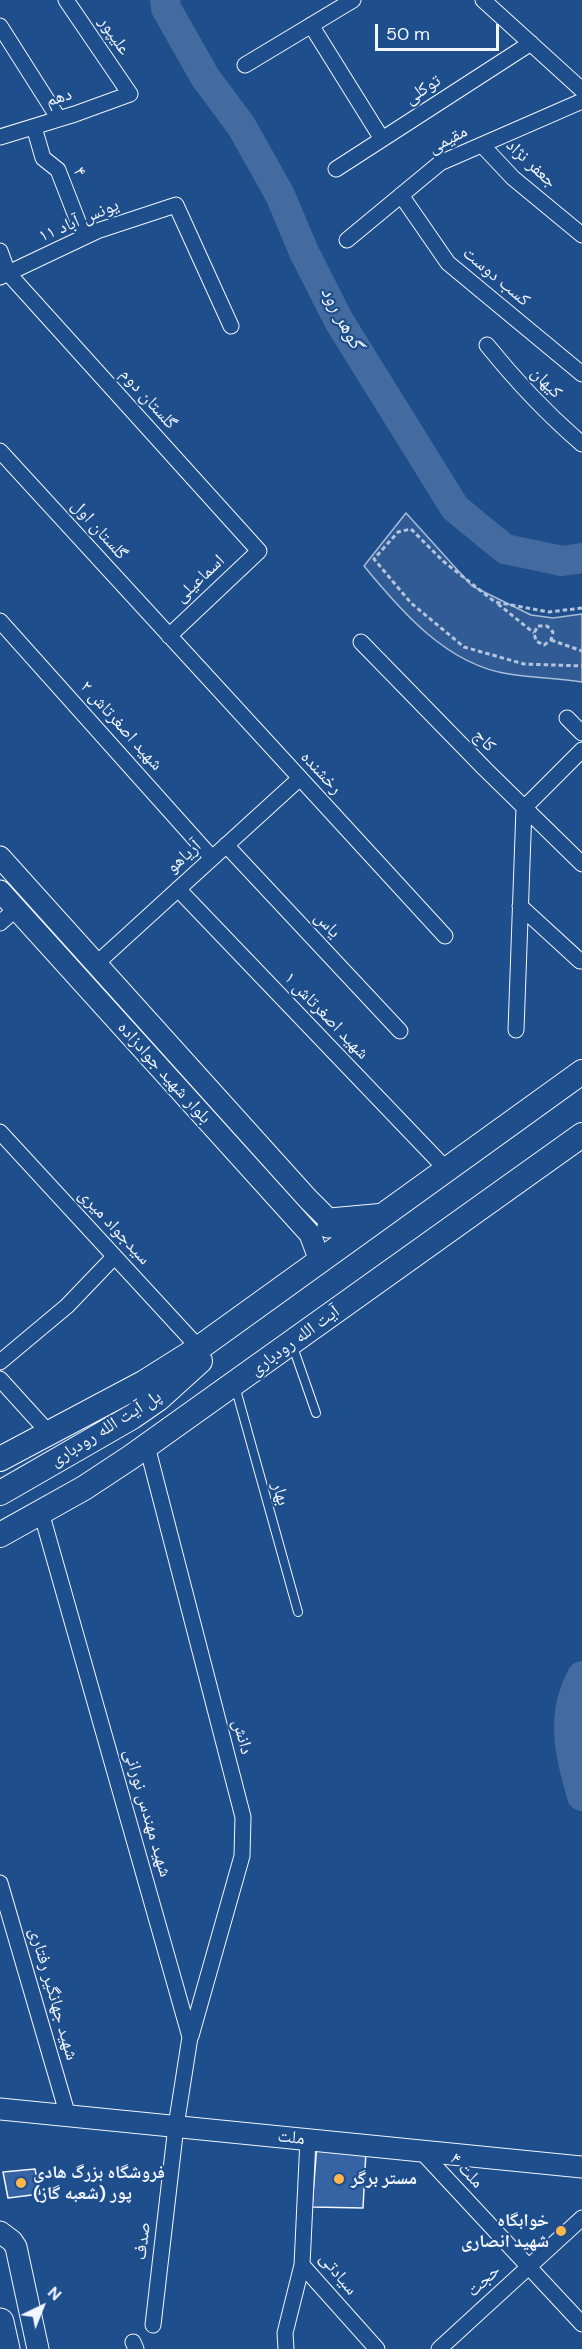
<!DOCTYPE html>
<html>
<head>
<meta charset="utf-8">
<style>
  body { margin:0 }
  #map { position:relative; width:582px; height:2349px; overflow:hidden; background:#1f4e8c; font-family:"DM Sans",sans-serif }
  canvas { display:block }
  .north { position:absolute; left:12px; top:2277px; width:60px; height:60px; -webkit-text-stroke:4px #1f4e8c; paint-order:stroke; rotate:43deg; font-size:16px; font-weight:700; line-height:24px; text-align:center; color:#f2f6ff }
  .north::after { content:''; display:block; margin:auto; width:21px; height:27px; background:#f2f6ff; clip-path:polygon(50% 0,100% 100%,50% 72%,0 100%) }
  .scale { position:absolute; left:375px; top:24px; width:124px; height:27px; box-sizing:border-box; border:3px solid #f2f6ff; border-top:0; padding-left:8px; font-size:18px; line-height:21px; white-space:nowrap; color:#f2f6ff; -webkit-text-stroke:4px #1f4e8c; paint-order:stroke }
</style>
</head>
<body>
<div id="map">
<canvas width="582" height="2349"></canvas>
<div class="north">N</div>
<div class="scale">50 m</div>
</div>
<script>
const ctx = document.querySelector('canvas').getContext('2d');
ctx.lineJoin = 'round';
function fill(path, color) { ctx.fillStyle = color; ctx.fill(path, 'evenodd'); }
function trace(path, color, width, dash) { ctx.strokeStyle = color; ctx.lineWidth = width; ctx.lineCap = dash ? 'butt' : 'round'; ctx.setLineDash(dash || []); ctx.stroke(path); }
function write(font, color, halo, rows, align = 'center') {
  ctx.font = font + ' "DM Sans","Noto Naskh Arabic",sans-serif'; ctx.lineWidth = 4.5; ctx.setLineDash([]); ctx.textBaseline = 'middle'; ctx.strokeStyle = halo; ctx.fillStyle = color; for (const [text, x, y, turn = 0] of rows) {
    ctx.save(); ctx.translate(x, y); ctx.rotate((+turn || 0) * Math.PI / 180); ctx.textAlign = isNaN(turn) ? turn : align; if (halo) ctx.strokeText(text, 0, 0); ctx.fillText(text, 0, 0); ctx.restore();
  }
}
const green = new Path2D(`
  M406,513l66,73 59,29 22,3 29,-4v68c-25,-4 -49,-4 -73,-8 -62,-9 -108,-63 -145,-108z`);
const river = new Path2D(`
  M165,0l1,8 39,69 37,50 38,68 24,57 35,69 116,187 50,41 57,12 20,-3
  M582,1676c-22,41 -12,77 0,120`);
const building = new Path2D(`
  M317,2145l49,6 -3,57 -51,-1z
  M35,2169l5,25 -32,4 -5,-26z`);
const path = new Path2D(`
  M498,604l36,29
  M582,608l-33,4 -54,-10 -52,-41 -32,-32 -13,3 -24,27 37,44 53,44 60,17 58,2
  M538,626h9l6,6 -2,8 -7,5 -8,-4 -2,-8z
  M551,640l31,11`);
const lane = new Path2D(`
  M293,1347l23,66
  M235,1386l63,226`);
const street = new Path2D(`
  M483,0l99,90
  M311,25l71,114
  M0,26l59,93
  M245,65l108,-65
  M34,127l9,31 15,12 26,67
  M0,137l75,-23 55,-20 -64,-94
  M482,145l31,33 69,57
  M336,169l195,-126
  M401,195l47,68 134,111
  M347,240l93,-77 142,-62
  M0,251l8,22 251,278 -90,85
  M0,277l97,-46 79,-26 55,121
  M487,345c29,36 60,69 95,99
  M0,451l445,485
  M0,621l212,237
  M361,642l124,127 97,95
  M567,718l15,15
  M226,845l174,186
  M178,889l269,281
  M520,906l60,55
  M0,923l16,-14
  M96,964l203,-185
  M516,1030l8,-222 58,-58
  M0,1132l199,216
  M0,1362l67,-56 47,-49
  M0,1379l49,54
  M147,1446l96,371 -1,39 -51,180
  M41,1512l149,525 -14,89 -23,199
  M0,1883l68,233
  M308,2139l-6,126 75,84
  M420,2150l162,174
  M133,2342l3,7
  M286,2349l-1,-16 17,-68
  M439,2349l143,-131`);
const secondary = new Path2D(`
  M0,857l308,342 41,41
  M0,891l310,343 10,27
  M328,1227l2,-8 55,-5
  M0,2109l582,58
  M0,2232l12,9 4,6 22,102`);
const primary = new Path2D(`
  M0,1459l145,-77 54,-34 383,-276
  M0,1493l132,-76 26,-18 42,-38
  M0,1535l84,-47 47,-31 451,-322`);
const highway = new Path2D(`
  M0,2322l6,27`);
const markers = [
  [339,2179,6,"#ffb74d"],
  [21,2183,6,"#ffb74d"],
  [561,2231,6,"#ffb74d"]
];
const streetNames = [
  ["علیپور",114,36,56],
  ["توکلی",423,90,-33],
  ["دهم",59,98,-18],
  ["مقیمی",448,140,-27],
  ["جعفر نژاد",531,164,43],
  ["۴",79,172,65],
  ["یونس آباد ۱۱",79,221,-23],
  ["کسب دوست",496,277,40],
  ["کیهان",546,383,46],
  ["گلستان دوم",148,399,48],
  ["گلستان اول",99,530,48],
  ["اسماعیلی",200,579,-43],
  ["شهید اصغرتاش ۲",121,726,48],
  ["کاج",484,741,46],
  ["رخشنده",321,773,47],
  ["آریاهو",184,857,-42],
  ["یاس",327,925,47],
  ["شهید اصغرتاش ۱",326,1016,46],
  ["بلوار شهید جوادزاده",164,1073,48],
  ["سیدجواد میری",114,1227,47],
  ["آیت الله رودباری",295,1341,-36],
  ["پل آیت الله رودباری",106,1429,-32],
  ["بهار",280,1494,74],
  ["دانش",242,1737,75],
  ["شهید مهندس نورانی",147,1813,74],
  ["شهید جهانگیر رفتاری",53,1994,74],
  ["ملت",291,2138,6],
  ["ملت ۴",466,2171,47],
  ["صدف",143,2241,-83],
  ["سیادتی",338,2274,51],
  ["حجت",484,2281,-43]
];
const poiNames = [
  ["فروشگاه بزرگ هادی",33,2173],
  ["پور (شعبه گاز)",33,2194],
  ["مستر برگر",351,2179],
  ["خوابگاه",549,2221,"right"],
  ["شهید انصاری",549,2242,"right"]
];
const waterNames = [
  ["گوهر رود",341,318,62]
];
fill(green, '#305b95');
trace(green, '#a8bbd7', 1.5);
trace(river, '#446ba0', 30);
fill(building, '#3563a3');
trace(building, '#f2f6ff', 1.5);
trace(lane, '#f2f6ff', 10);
trace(street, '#f2f6ff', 17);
trace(secondary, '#f2f6ff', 23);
trace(primary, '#f2f6ff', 26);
trace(highway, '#f2f6ff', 29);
trace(path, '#b3c4dc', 3, [4.5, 3]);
trace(lane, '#1f4e8c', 8);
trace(street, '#1f4e8c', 15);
trace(secondary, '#1f4e8c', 21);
trace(primary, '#1f4e8c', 24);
trace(highway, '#1f4e8c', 27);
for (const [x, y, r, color] of markers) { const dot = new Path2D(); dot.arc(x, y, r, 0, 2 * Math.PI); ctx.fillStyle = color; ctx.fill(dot); trace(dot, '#1f4e8c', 2); }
write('18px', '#f2f6ff', '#1f4e8c', streetNames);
write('bold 18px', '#f2f6ff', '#1f4e8c', poiNames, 'left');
write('italic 20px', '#f2f6ff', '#1f4e8c', waterNames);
</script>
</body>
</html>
